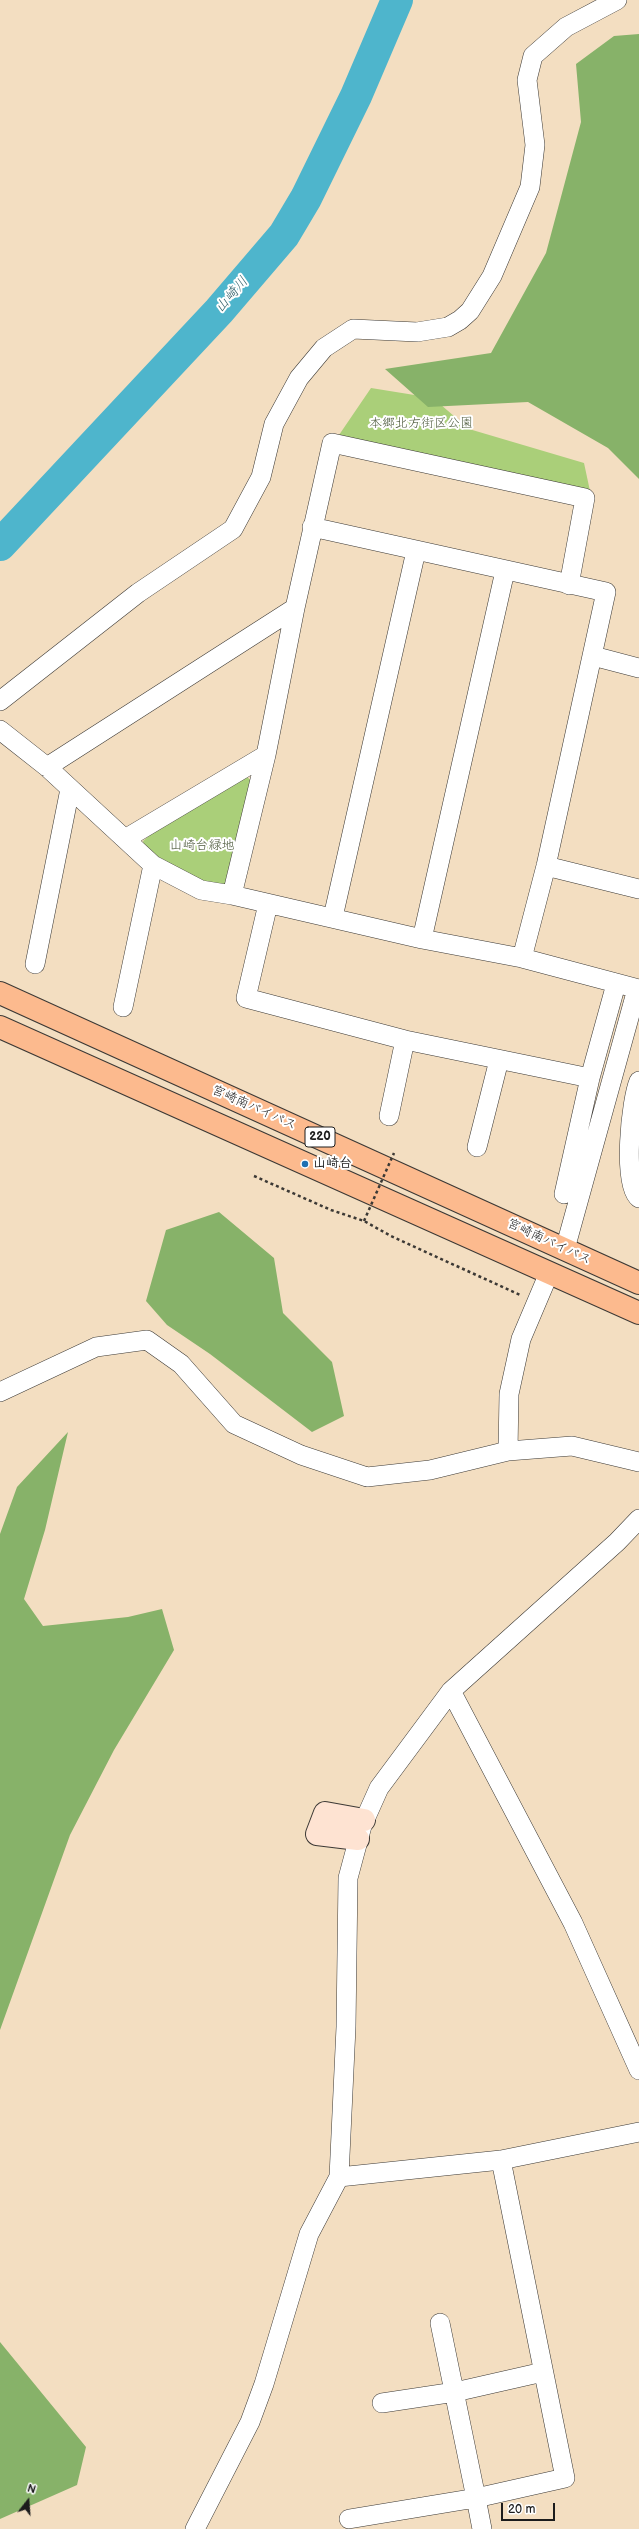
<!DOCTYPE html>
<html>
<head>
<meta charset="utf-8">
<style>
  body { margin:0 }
  #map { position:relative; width:639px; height:2529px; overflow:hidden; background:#f3dec1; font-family:"Balsamiq Sans",sans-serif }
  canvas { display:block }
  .north { position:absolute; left:8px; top:2481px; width:40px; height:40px; -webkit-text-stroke:3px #fff; paint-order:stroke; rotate:17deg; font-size:11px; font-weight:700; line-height:16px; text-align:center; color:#1c1c1c }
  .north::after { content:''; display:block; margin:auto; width:14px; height:18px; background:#1c1c1c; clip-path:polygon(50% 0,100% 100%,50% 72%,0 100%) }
  .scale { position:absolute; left:501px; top:2503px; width:54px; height:18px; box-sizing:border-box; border:2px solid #1c1c1c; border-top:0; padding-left:5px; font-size:12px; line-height:14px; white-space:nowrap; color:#1c1c1c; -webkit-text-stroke:3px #fff; paint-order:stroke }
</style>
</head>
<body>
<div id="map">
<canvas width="639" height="2529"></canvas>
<div class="north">N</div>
<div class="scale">20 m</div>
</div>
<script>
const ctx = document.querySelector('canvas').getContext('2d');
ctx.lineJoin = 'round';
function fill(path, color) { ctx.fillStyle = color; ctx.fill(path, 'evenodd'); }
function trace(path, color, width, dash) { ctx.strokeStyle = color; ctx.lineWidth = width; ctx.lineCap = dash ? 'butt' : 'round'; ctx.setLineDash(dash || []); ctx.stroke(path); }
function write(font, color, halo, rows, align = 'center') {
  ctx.font = font + ' "Balsamiq Sans","Klee One",sans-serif'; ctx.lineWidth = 4; ctx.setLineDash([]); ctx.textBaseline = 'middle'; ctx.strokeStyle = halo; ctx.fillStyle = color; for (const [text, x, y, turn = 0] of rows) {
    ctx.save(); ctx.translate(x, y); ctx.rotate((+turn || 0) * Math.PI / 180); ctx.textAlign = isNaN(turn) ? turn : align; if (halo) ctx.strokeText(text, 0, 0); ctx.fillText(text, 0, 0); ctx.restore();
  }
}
const green = new Path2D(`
  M371,388l62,10 36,31 115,34 6,28 -251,-56z
  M247,777l7,6 -23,97 -13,9 -73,-39 -2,-9 7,-6z`);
const forest = new Path2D(`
  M639,34v445l-31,-31 -80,-46 -100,5 -43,-38 106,-16 55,-100 35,-131 -5,-58 38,-28z
  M219,1212l55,46 9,55 49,49 12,54 -32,16 -102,-78 -43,-29 -21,-24 20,-71z
  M68,1432l-23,98 -21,69 19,27 85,-9 34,-8 12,41 -60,100 -44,85 -70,195v-496l17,-47z
  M0,2342l86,105 -9,38 -77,34z`);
const river = new Path2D(`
  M0,545l219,-234 65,-76 22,-37 50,-102 41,-96`);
const path = new Path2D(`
  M254,1176l77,34 33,11 27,15 129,59`);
const street = new Path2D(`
  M312,527l294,65 -60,274 -24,92
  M593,656l46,12
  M0,701l138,-108 95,-64 28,-52 13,-53 25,-46 25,-30 29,-19 64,3 31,-5 12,-7 10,-9 22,-35 38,-89 5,-42 -8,-65 6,-24 33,-29 51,-27
  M0,730l47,37 106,98 48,25 31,5 190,44 100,19 117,31
  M47,767l248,-159
  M125,839l141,-84
  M546,866l93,23
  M232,895l34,-140 29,-147 37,-165 253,55 -16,87
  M268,904l-22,94 159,42 185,38
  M333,917l83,-366
  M422,939l83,-368
  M35,964l35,-175
  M123,1007l30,-142
  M639,1081c-8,18 -17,104 0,117
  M389,1116l16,-76
  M477,1147l22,-87
  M564,1194l26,-116 26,-94
  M565,1249l72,-260
  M0,1392l96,-45 51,-7 34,24 53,60 67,31 66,22 63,-7 78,-19 64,-5 67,16
  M508,1451l1,-57 12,-55 28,-66
  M451,1691l122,232 66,147
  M339,2177l162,-17 138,-28
  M382,2403l73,-11 88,-20
  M349,2519l127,-21 -36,-175
  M195,2529l55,-107 14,-38 45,-150 30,-57 7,-150 2,-149 14,-52 17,-38 72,-97 166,-149 22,-23
  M482,2529l-6,-31 89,-20 -64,-318`);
const secondary = new Path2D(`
  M358,1839l-41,-5 8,-21 39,7`);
const highway = new Path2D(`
  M0,993l639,290
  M0,1027l639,286`);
const pathBridge = new Path2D(`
  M364,1221l30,-68`);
const markers = [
  [305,1164,4,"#1f6fb2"]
];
const shields = [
  [320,1137,30]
];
const shieldNames = [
  ["220",320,1137]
];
const parkNames = [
  ["本郷北方街区公園",421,424],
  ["山崎台緑地",202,846]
];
const streetNames = [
  ["宮崎南バイパス",254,1108,24],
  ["宮崎南バイパス",549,1242,25]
];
const poiNames = [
  ["山崎台",313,1164]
];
const waterNames = [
  ["山崎川",232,295,-49]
];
fill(green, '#aacf79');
fill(forest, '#87b269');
trace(river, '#4eb5cc', 32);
trace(street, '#3c3935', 20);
trace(secondary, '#3c3935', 24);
trace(highway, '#3c3935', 24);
trace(path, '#3c3935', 2.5, [3, 3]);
trace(street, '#fff', 19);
trace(secondary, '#fee3d2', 22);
trace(highway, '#fcba8e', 22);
trace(pathBridge, '#3c3935', 2.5, [3, 3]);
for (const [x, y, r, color] of markers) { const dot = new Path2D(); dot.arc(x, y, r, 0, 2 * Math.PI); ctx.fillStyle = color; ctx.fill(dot); trace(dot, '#fff', 1.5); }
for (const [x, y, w] of shields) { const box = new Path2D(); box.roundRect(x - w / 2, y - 10, w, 20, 3); ctx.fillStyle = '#fff'; ctx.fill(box); trace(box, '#1c1c1c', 1); }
write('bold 12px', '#1c1c1c', null, shieldNames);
write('13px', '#4e5b3d', '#fff', parkNames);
write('13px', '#1c1c1c', '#fff', streetNames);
write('bold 13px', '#1c1c1c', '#fff', poiNames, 'left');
write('italic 14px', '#32616b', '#fff', waterNames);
</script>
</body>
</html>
